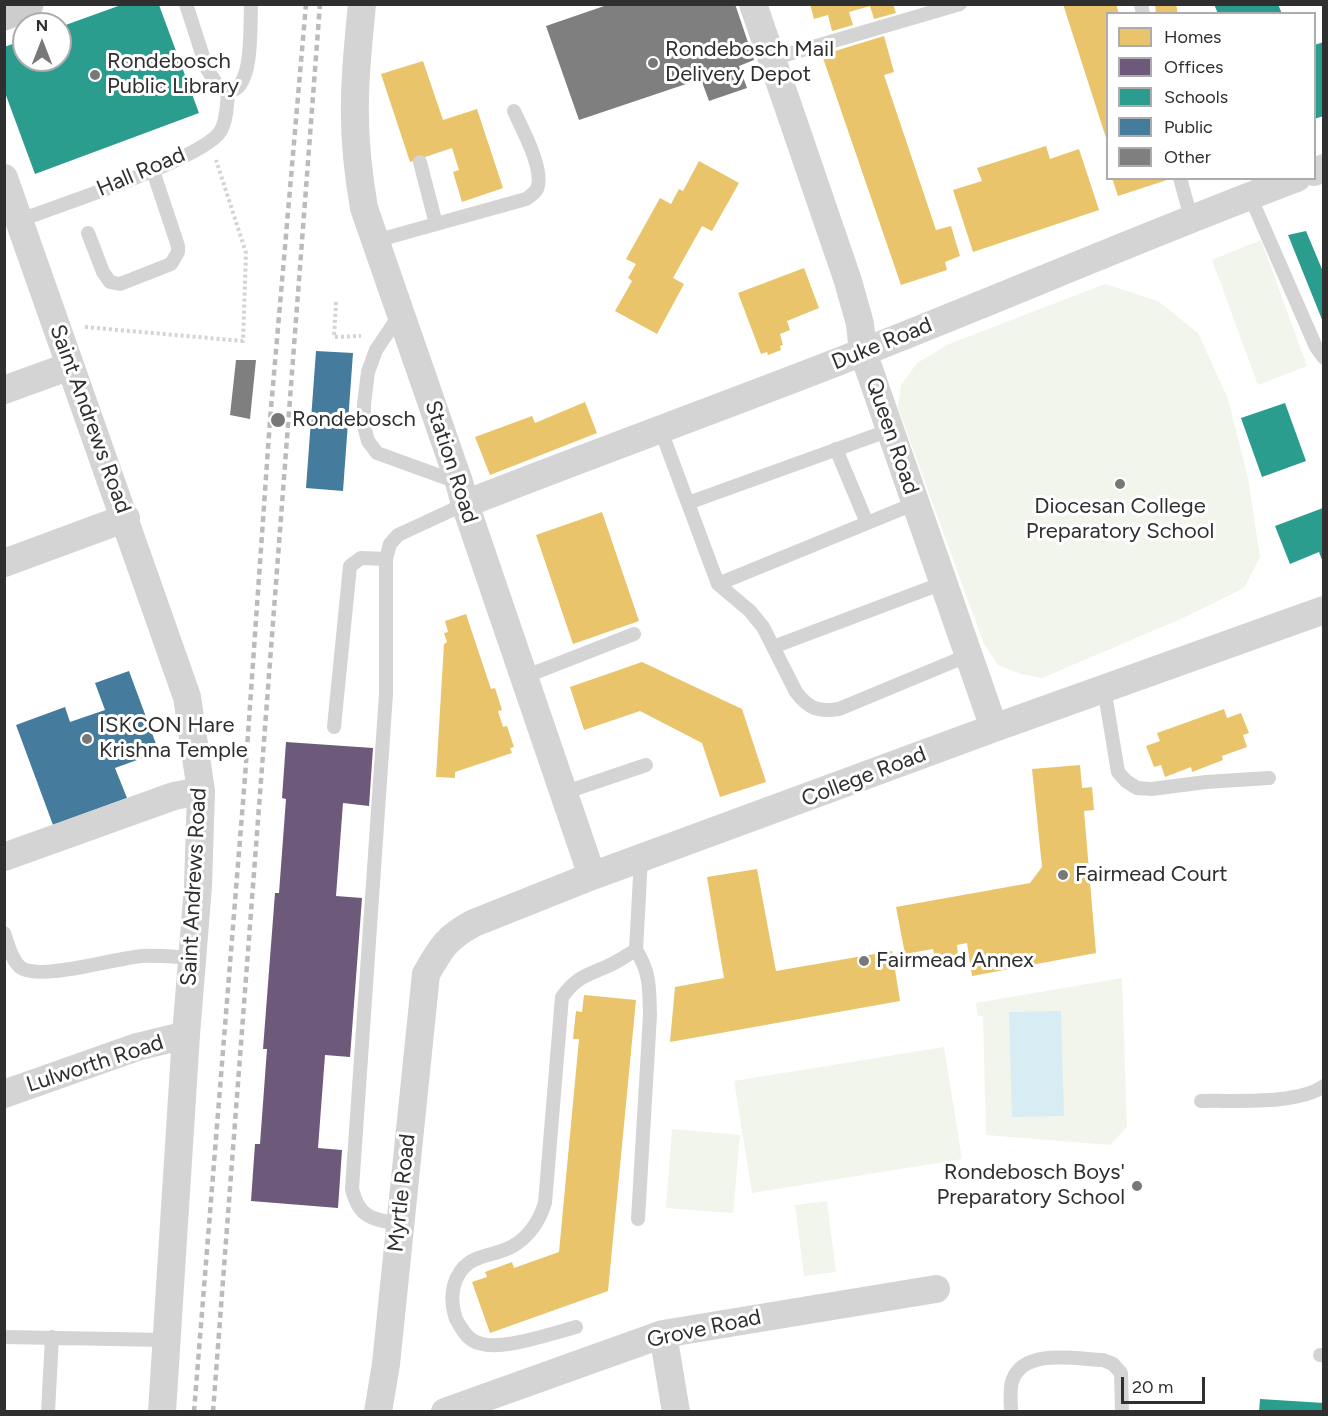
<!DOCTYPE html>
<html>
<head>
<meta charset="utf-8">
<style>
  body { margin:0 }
  #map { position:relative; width:1328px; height:1416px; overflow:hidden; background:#fff; font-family:Figtree,sans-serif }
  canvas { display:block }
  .frame { position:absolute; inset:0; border:6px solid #2f2f2f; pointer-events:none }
  .legend { position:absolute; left:1106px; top:12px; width:210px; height:168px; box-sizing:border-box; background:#fff; border:2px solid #acacac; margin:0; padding:8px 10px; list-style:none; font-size:18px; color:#2f2f2f }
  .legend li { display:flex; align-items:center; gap:12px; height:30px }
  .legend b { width:30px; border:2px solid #acacac }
  .north { position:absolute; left:12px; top:12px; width:60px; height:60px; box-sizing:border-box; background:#fff; border:2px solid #acacac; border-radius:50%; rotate:0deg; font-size:16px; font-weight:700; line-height:24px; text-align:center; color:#2f2f2f }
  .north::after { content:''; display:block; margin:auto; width:21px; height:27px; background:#787878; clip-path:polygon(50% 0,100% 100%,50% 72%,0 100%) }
  .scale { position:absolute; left:1121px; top:1377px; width:84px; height:27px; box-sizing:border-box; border:3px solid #2f2f2f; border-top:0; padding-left:8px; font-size:18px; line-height:21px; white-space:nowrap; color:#2f2f2f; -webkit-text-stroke:4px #fff; paint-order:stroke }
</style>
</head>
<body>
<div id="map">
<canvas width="1328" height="1416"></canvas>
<div class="frame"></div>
<ul class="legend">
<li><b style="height:16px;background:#e9c46a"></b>Homes</li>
<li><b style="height:16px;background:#6d597a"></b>Offices</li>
<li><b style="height:16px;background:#2a9d8f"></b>Schools</li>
<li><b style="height:16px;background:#457b9d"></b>Public</li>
<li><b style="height:16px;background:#7f7f7f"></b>Other</li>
</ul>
<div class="north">N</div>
<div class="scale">20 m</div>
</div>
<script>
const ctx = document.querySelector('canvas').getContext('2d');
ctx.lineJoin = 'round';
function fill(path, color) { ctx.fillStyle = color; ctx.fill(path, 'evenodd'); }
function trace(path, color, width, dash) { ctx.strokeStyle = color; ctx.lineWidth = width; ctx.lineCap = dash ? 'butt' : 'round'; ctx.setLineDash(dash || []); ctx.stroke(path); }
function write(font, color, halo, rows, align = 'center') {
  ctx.font = font + ' Figtree,sans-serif'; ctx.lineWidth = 6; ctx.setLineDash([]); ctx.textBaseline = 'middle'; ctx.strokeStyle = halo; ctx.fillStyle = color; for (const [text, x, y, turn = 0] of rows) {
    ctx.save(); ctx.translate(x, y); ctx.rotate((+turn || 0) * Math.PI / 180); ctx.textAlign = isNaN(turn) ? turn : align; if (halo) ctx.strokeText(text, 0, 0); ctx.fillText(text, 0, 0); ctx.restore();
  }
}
const green = new Path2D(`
  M1261,240l46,126 -49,19 -46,-125z
  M1105,284l53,17 40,32 30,66 20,79 12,79 -16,31 -61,30 -141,60 -21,-4 -23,-9 -14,-21 -86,-236 3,-23 16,-22 32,-19z
  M1122,978l5,149 -17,18 -124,-10 -3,-119h-5l-2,-13z
  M944,1047l18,112 -210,34 -18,-112z
  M672,1129l68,6 -7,78 -67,-5z
  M827,1201l9,71 -32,4 -9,-71z`);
const water = new Path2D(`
  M1061,1011l3,105 -52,1 -3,-105z`);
const homes = new Path2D(`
  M810,4h83l3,9 -22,6 -4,-13 -21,6 4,13 -21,6 -4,-16 -14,4z
  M1063,4h53l3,10h-12v127z
  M1155,4h21l2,10h-22z
  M884,36l10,36 -10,3 52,155 15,-4 9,30 -15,6 2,8 -46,15 -79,-230z
  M423,61l20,59 34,-11 26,79 -41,14 -9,-30 6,-2 -7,-22 -42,14 -29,-88z
  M1046,146l4,13 29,-10 20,61 -126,42 -20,-62 29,-9 -5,-13z
  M699,161l40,22 -27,48 -10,-5 -29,52 11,6 -27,50 -42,-23 17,-30 -4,-3 8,-14 -10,-5 34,-61 11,6 8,-15 4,2z
  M1112,178h58v1l-52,17z
  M804,268l15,40 -32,13 3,9 -10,4 3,11 -3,1 1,4 -13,5 -1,-3 -6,2 -23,-61z
  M585,402l12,31 -107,42 -15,-38 57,-21 3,7z
  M602,512l37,109 -66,23 -37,-109z
  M466,614l25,75 4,-1 7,22 -4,1 5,16 4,-1 7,21 -4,1 2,5 -57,19v6l-19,-1 8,-133 3,-2 -3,-9 4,-1 -3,-11z
  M642,662l100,47 24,73 -46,15 -18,-54 -62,-32 -56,19 -14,-43z
  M1224,709l3,9 14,-5 8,20 -6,2 4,12 -25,9 1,4 -31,12 -1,-5 -26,10 -4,-12 -7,2 -8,-21 14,-5 -3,-8z
  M1080,765l2,23 10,-1 2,23 -10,1 12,142 -124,23 -5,-33 -10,2 1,10 -23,4 -2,-10 -28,5 -9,-47 134,-24 12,-16 -10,-98z
  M757,869l19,102 116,-20 8,50 -230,41 5,-55 49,-9 -17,-101z
  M584,995l52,5 -28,291 -118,42 -18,-51 15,-5 -2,-5 27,-10 2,6 45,-16 20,-213h-6l3,-28 6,1z`);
const offices = new Path2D(`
  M286,742l87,6 -4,58 -26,-3 -7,93 26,2 -12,159 -25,-2 -7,93 24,2 -4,58 -87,-7 4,-57h5l7,-95h-4l12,-156h4l7,-94 -4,-1z`);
const schools = new Path2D(`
  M1214,4h64l4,10h-64z
  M121,5h38l40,108 -164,61 -31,-84v-43l20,-7v20h36v-33z
  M1324,42v74l-10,3v-74z
  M1306,231l18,43 -1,48 -35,-87z
  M1285,403l21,58 -44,16 -21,-59z
  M1323,508l1,57 -5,-13 -29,12 -15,-38z
  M1260,1399l64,4v9h-65z`);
const public = new Path2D(`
  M316,351l37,2 -10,138 -37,-3z
  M129,671l30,81 -44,16 12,30 -74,27 -37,-100 49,-18 5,15 35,-12 -10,-27z`);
const building = new Path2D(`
  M610,4h125l19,56 -15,6 8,22 -38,13 -8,-22 -122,41 -33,-94z
  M236,360h20l-6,59 -20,-4z`);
const path = new Path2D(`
  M336,302l-2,35 27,-1
  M85,327l158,14 3,-88 -30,-93`);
const lane = new Path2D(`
  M186,4l21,65 13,20 8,3c3,-2 7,-2 9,-4 16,-14 13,-64 14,-84
  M1141,4l2,10
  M772,59l188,-55
  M420,162l16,62
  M1180,178l11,40
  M1250,196l66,151 8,11
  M20,220c37,-14 182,-61 200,-88 7,-11 7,-28 8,-40
  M88,233l15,39 7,10 10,2 51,-20 7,-12v-6l-25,-75
  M375,241l151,-42c4,-3 9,-6 11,-10 8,-19 -15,-60 -23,-78
  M401,313l-25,37 -8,22 -4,32v22l4,15 9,12 80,29
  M660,428l58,156 32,27 13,16 33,65c13,17 22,20 43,17l130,-54
  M836,449l31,74
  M688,503l202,-73
  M718,584l198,-81
  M773,647l170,-64
  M524,677l110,-43
  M1104,688l14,84 8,9 11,7 15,1 54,-7 63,-4
  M334,727l16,-161 11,-8 25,1
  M563,793l83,-28
  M4,933c4,11 7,26 16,34 18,15 95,-9 122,-11 17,-1 34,1 51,2
  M636,950c15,24 13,39 14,65l-12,204
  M1201,1101c34,-1 96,4 123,-15
  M399,1224c-27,-5 -40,-6 -47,-35l34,-495v-135l4,-15 8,-9 67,-31
  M576,1327c-22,6 -73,23 -94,17 -9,-2 -14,-6 -18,-12 -3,-5 -8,-11 -9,-16 -6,-20 -2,-42 15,-54 13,-8 30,-8 43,-16 17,-10 26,-24 32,-43l17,-206c16,-22 25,-21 48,-32 9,-4 17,-10 26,-15l5,-92
  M4,1337l163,3
  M1320,1355h4
  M48,1412l4,-75
  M1011,1412c0,-10 -2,-25 2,-33 12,-31 64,-20 90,-19l10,4 8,9 1,39`);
const street = new Path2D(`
  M362,4c-3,33 -7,65 -7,98 -1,36 3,71 9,106l95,274 6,22 127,372
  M753,4l95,277 12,43 3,28 131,376
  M1314,172l10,-4
  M4,178l183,519 14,94 -3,95 -12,149 -24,377
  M4,390l66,-24
  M465,504c132,-52 266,-100 398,-152 145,-57 288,-119 434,-174
  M4,563l122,-45
  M4,857l170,-61 27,-5
  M4,1094l133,-47 49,-12
  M663,1334l13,78
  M378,1412l8,-48 40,-390c15,-26 21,-37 48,-51l118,-47 402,-148 330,-118
  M445,1412l218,-78 273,-45`);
const secondary = new Path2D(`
  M4,14l23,-10`);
const rail = new Path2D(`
  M194,1412l51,-635 25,-357 36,-416
  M213,1412l107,-1408`);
const markers = [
  [653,63,6,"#787878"],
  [95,75,6,"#787878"],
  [278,420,8,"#787878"],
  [1120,484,6,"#787878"],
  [87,739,6,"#787878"],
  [1063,875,6,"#787878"],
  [864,961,6,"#787878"],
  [1137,1186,6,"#787878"]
];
const poiNames = [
  ["Rondebosch Mail",665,50],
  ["Delivery Depot",665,75],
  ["Rondebosch",107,62],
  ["Public Library",107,87],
  ["Rondebosch",292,420],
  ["Diocesan College",1120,507,"center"],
  ["Preparatory School",1120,532,"center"],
  ["ISKCON Hare",99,726],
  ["Krishna Temple",99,751],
  ["Fairmead Court",1075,875],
  ["Fairmead Annex",876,961],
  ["Rondebosch Boys'",1125,1173,"right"],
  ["Preparatory School",1125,1198,"right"]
];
const streetNames = [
  ["Hall Road",141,172,-23],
  ["Duke Road",882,344,-22],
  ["Saint Andrews Road",90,419,70],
  ["Queen Road",892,436,71],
  ["Station Road",451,462,72],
  ["College Road",864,777,-21],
  ["Saint Andrews Road",194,887,-87],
  ["Lulworth Road",95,1064,-18],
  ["Myrtle Road",402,1193,-84],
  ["Grove Road",704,1329,-12]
];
fill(green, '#f2f5eb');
fill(water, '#d7ecf3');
fill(homes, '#e9c46a');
fill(offices, '#6d597a');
fill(schools, '#2a9d8f');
fill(public, '#457b9d');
fill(building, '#7f7f7f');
trace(path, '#d4d4d4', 4, [3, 3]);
trace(lane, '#d4d4d4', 14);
trace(street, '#d4d4d4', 28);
trace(secondary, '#cdcdcd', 33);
trace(rail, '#bbb', 4.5, [6, 4.5]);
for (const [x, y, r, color] of markers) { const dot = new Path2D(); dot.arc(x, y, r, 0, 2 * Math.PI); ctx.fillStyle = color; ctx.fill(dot); trace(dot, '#fff', 2); }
write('22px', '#2f2f2f', '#fff', poiNames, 'left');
write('22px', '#2f2f2f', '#fff', streetNames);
</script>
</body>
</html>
